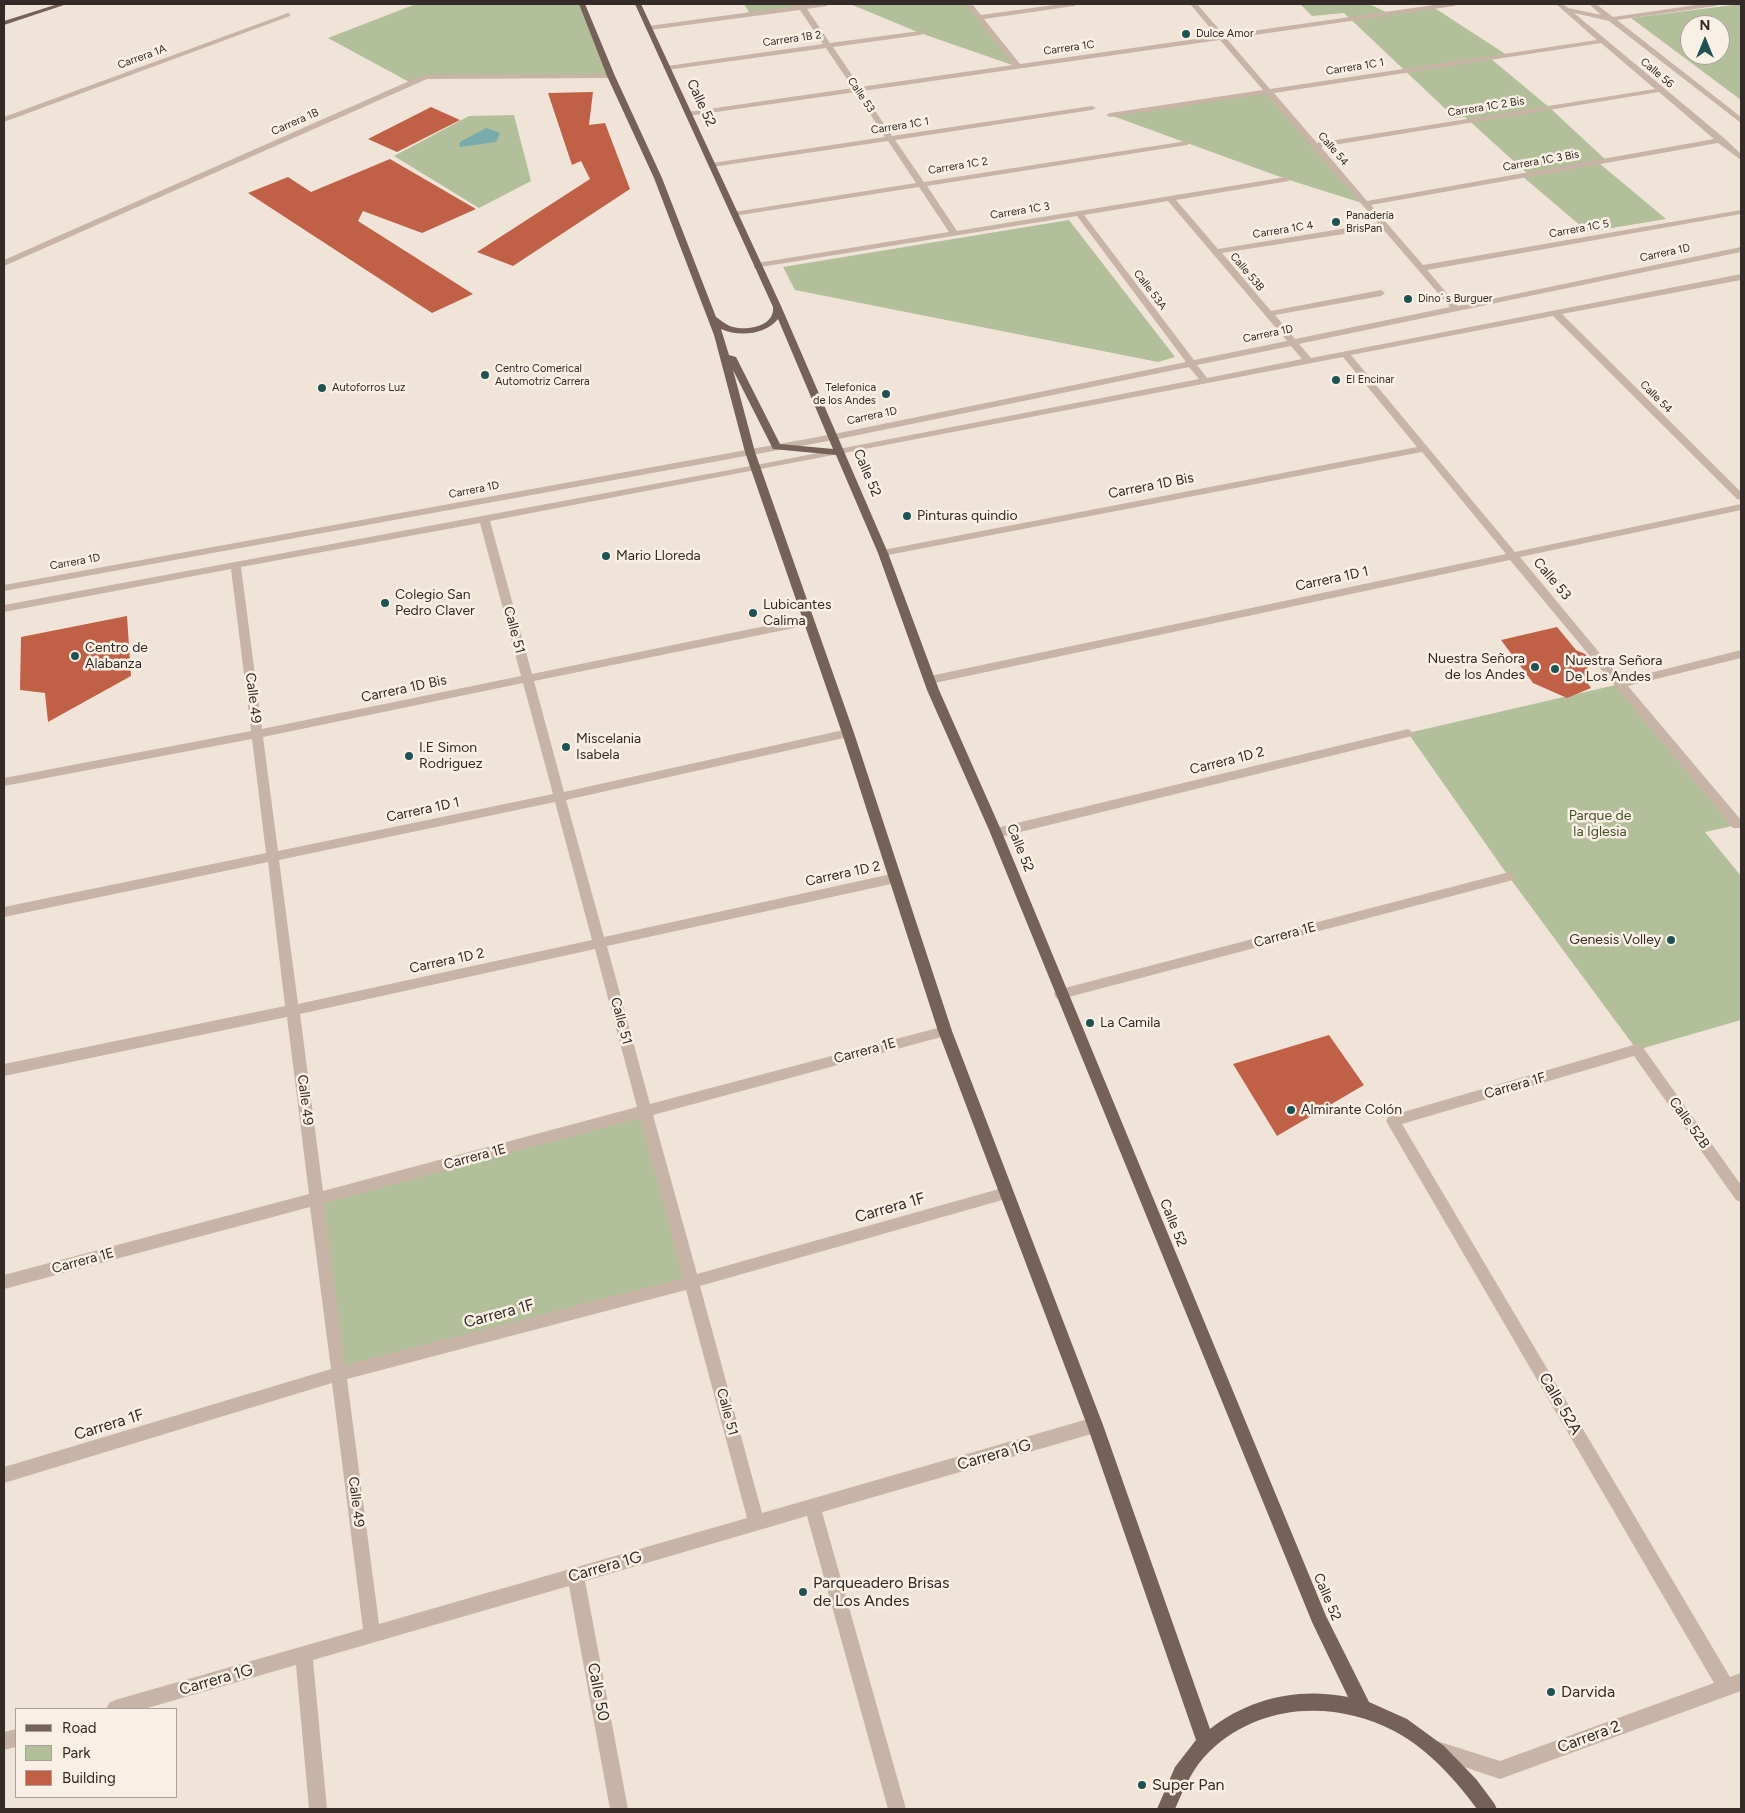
<!DOCTYPE html>
<html>
<head>
<meta charset="utf-8">
<style>
  body { margin:0 }
  #map { position:relative; width:1745px; height:1813px; overflow:hidden; background:#f0e4d9; font-family:Figtree,sans-serif }
  canvas { display:block }
  .frame { position:absolute; inset:0; border:5px solid #342a27; pointer-events:none }
  .legend { position:absolute; left:15px; top:1708px; width:162px; height:90px; box-sizing:border-box; background:#f8efe5; border:1px solid #aaa099; margin:0; padding:6px 9px; list-style:none; font-size:15px; color:#342a27 }
  .legend li { display:flex; align-items:center; gap:10px; height:25px }
  .legend b { width:25px; border:1px solid #aaa099 }
  .north { position:absolute; left:1680px; top:15px; width:50px; height:50px; box-sizing:border-box; background:#f8efe5; border:1px solid #aaa099; border-radius:50%; rotate:0deg; font-size:14px; font-weight:700; line-height:20px; text-align:center; color:#342a27 }
  .north::after { content:''; display:block; margin:auto; width:18px; height:22px; background:#1e5253; clip-path:polygon(50% 0,100% 100%,50% 72%,0 100%) }
</style>
</head>
<body>
<div id="map">
<canvas width="1745" height="1813"></canvas>
<div class="frame"></div>
<ul class="legend">
<li><b style="height:6px;background:#756158"></b>Road</li>
<li><b style="height:14px;background:#b3be9a"></b>Park</li>
<li><b style="height:14px;background:#c06047"></b>Building</li>
</ul>
<div class="north">N</div>
</div>
<script>
const ctx = document.querySelector('canvas').getContext('2d');
ctx.lineJoin = 'round';
function fill(path, color) { ctx.fillStyle = color; ctx.fill(path, 'evenodd'); }
function trace(path, color, width, dash) { ctx.strokeStyle = color; ctx.lineWidth = width; ctx.lineCap = dash ? 'butt' : 'round'; ctx.setLineDash(dash || []); ctx.stroke(path); }
function write(font, color, halo, rows, align = 'center') {
  ctx.font = font + ' Figtree,sans-serif'; ctx.lineWidth = 5; ctx.setLineDash([]); ctx.textBaseline = 'middle'; ctx.strokeStyle = halo; ctx.fillStyle = color; for (const [text, x, y, turn = 0] of rows) {
    ctx.save(); ctx.translate(x, y); ctx.rotate((+turn || 0) * Math.PI / 180); ctx.textAlign = isNaN(turn) ? turn : align; if (halo) ctx.strokeText(text, 0, 0); ctx.fillText(text, 0, 0); ctx.restore();
  }
}
const green = new Path2D(`
  M416,4h166l29,72 -185,1 -15,6 -83,-45z
  M744,4h82l-76,10z
  M850,4h119l49,63 -98,-34z
  M1300,4h69l17,8 47,-5 74,48 -17,3 60,50 57,53 -8,2 67,56 -78,13 -66,-56 6,-2 -63,-57 -10,1 -111,-105 -32,3z
  M1741,4v96l-110,-82zM1690,25h30v30h-30z
  M1268,92l97,112 -79,-25 -176,-64z
  M514,115l17,66 -52,27 -85,-52 75,-40z
  M1069,220l106,137 -17,5 -363,-72 -12,-23z
  M1620,684l117,141 -32,7 36,44v144l-104,30 -128,-173 -101,-144z
  M643,1112l49,170 -353,92 -22,-175z`);
const water = new Path2D(`
  M486,128l14,5 -4,9 -35,5 -2,-2 1,-3z`);
const building = new Path2D(`
  M593,92l-4,33 16,-2 25,66 -117,77 -36,-14 113,-73 -9,-18 -9,4 -24,-72z
  M431,107l29,13 -63,32 -29,-13z
  M390,159l86,50 -54,24 -59,-22 -5,10 115,73 -41,19 -184,-120 40,-16 23,15z
  M127,616l4,60 -83,46 -3,-29 -25,-3 1,-53z
  M1557,627l19,23 9,4 6,7 -7,17 7,10 -24,10 -34,-15 -32,-43z
  M1329,1035l35,50 -87,51 -44,-72z`);
const minor = new Path2D(`
  M829,4l-3,2 -19,3 23,34 90,-12 4,2 -4,2 -87,12 27,40 153,-22 -47,-61h6l9,11 80,-11h16l-3,2 -90,13 36,45 197,-28 -27,-32h7l27,31 217,-31h16l-3,2 -227,33 43,50 327,-49 -41,-36h7l5,4 33,7 -12,-11h7l17,13 90,-13h16l-3,2 -99,14 124,97v6l-132,-102 -35,-8 150,125 17,16v6l-23,-17 -347,62 52,60 318,-55v4l-314,56 31,36 283,-59v5l-442,92 12,14 430,-84v6l-179,34 179,178v8l-4,-1 -184,-183 -202,39 164,197 226,-48v6l-221,47 102,123 119,-30v8l-113,28 113,134v8h-8l-223,-268 -580,124 -4,-1 -2,-3 2,-3 4,-1 576,-122 -84,-102 -539,104 -5,-3 5,-3 534,-103 -74,-90 -853,164 42,153 277,-57 5,4 -5,4 -275,56 30,111 284,-63 6,4 -6,4 -282,63 38,137 292,-64 4,2 2,3 -2,3 -4,2 -289,63 43,158 295,-78 5,1 2,4 -2,4 -5,1 -292,79 44,159 309,-87 5,2 2,4 -2,4 -5,2 -306,87 62,227 333,-96 6,3 2,5 -2,5 -6,3 -273,79 84,297h-18l-81,-293 -222,65 43,228h-18l-41,-223 -256,74 14,149h-18l-13,-144 -152,44h-38l3,-6 6,-3 248,-71 -31,-246 -328,100v-16l327,-98 -21,-162 -306,82v-14l305,-81 -22,-177 -283,59v-12l281,-58 -17,-144 -264,55v-10l262,-54 -14,-114 -248,47v-8l247,-47 -20,-162 -227,43v-7l752,-140 443,-86 -10,-12 -355,73 -830,151v-6l830,-151 352,-72 -109,-146 -323,52v-4l3,-1 192,-31 -30,-45 -185,29 -4,-2 4,-2 182,-29 -28,-42 -176,26 -4,-2 4,-2 173,-26 -29,-45 -168,24 -4,-2 4,-2 165,-24 -27,-40 -159,22 -4,-2 4,-2 156,-22 -23,-34 -151,20 -4,-2 4,-2 153,-21zM1220,40l43,50 -153,23 -4,2 4,2 156,-23 112,129 -160,26 -42,-49 113,-19v-4h-3l-329,54 -30,-45 260,-41 4,-2 -4,-2 -263,41 -29,-42 197,-30 4,-2 -4,-2 -200,30 -30,-45zM1601,43l54,46 -338,54 -43,-50zM1659,92l55,47 -347,62 -46,-54zM1168,201l119,140 -93,19 -110,-145zM1382,228l68,79 -155,32 -20,-24 106,-19 4,-3 -4,-3 -110,21 -49,-58zM1291,346l11,13 -95,19 -10,-13zM480,523l41,153 -259,53 -21,-162zM523,683l30,111 -275,57 -15,-114zM555,802l37,138 -294,64 -19,-144zM595,949l42,158 -314,84 -23,-177zM640,1118l43,160 -338,87 -21,-162zM686,1290l61,228 -368,106 -32,-245z
  M288,13l2,1v2l-286,106v-5z
  M611,74h3v4l-187,1 -423,187v-6l419,-185z
  M1408,729l6,4 -2,3 -416,102 -6,-5 6,-5z
  M1509,872l4,2 2,3 -2,3 -452,119 -5,-1 -2,-4 2,-4 5,-1z
  M1637,1044l5,2 99,139v17l-5,-2 -102,-144 -232,68 328,553 11,-4v18l-241,88 -69,-23 -3,-6 3,-6 6,-3 63,20 214,-78 -328,-562 2,-4 5,-2z
  M16,1729v18l-12,3v-18z`);
const major = new Path2D(`
  M58,4h9l-63,21v-4z
  M579,4h6l30,72 47,102 54,139c6,4 10,8 17,10 15,4 42,-1 40,-20l-138,-303h6l140,302 107,247 51,137 62,140 325,786 43,86 38,17 37,27 32,33 18,24 3,6h-20c-22,-30 -49,-60 -83,-78 -59,-31 -134,-28 -184,20 -17,16 -26,37 -35,58h-18l18,-42 21,-27 -109,-315 -149,-394 -96,-298 -97,-281 -31,-117 -60,-157 -47,-102zM778,319l55,130 -53,-5 -44,-87 -7,-2 -8,-26c18,8 44,6 57,-10zM733,370l40,79 63,6 42,98 49,137 62,140 323,792 36,75c-48,-10 -99,1 -138,32l-107,-304 -151,-394 -98,-298 -99,-281z`);
const markers = [
  [1186,34,5,"#1e5253"],
  [1336,222,5,"#1e5253"],
  [1408,299,5,"#1e5253"],
  [485,375,5,"#1e5253"],
  [1336,380,5,"#1e5253"],
  [322,388,5,"#1e5253"],
  [886,394,5,"#1e5253"],
  [907,516,5,"#1e5253"],
  [606,556,5,"#1e5253"],
  [385,603,5,"#1e5253"],
  [753,613,5,"#1e5253"],
  [75,656,5,"#1e5253"],
  [1535,667,5,"#1e5253"],
  [1555,669,5,"#1e5253"],
  [566,747,5,"#1e5253"],
  [409,756,5,"#1e5253"],
  [1671,940,5,"#1e5253"],
  [1090,1023,5,"#1e5253"],
  [1291,1110,5,"#1e5253"],
  [803,1592,5,"#1e5253"],
  [1551,1692,5,"#1e5253"],
  [1142,1785,5,"#1e5253"]
];
const farPoinames = [
  ["Dulce Amor",1196,34],
  ["Panadería",1346,216],
  ["BrisPan",1346,229],
  ["Dino´ s Burguer",1418,299],
  ["Centro Comerical",495,369],
  ["Automotriz Carrera",495,382],
  ["El Encinar",1346,380],
  ["Autoforros Luz",332,388],
  ["Telefonica",876,388,"right"],
  ["de los Andes",876,401,"right"]
];
const farStreetnames = [
  ["Carrera 1B 2",792,39,-8],
  ["Carrera 1C",1069,48,-8],
  ["Carrera 1A",142,57,-20],
  ["Carrera 1C 1",1355,67,-9],
  ["Calle 56",1657,73,40],
  ["Calle 53",861,95,56],
  ["Carrera 1C 2 Bis",1486,107,-9],
  ["Carrera 1B",295,122,-24],
  ["Carrera 1C 1",900,126,-9],
  ["Calle 54",1333,149,49],
  ["Carrera 1C 3 Bis",1541,161,-10],
  ["Carrera 1C 2",958,166,-9],
  ["Carrera 1C 3",1020,211,-9],
  ["Carrera 1C 5",1579,229,-10],
  ["Carrera 1C 4",1283,230,-9],
  ["Carrera 1D",1665,253,-12],
  ["Calle 53B",1247,272,50],
  ["Calle 53A",1150,290,53],
  ["Carrera 1D",1268,334,-12],
  ["Calle 54",1656,397,45],
  ["Carrera 1D",872,416,-12],
  ["Carrera 1D",474,490,-11],
  ["Carrera 1D",75,562,-10]
];
const streetNames = [
  ["Calle 52",701,103,65],
  ["Calle 52",867,473,67],
  ["Carrera 1D Bis",1151,486,-11],
  ["Carrera 1D 1",1332,579,-12],
  ["Calle 53",1552,579,50],
  ["Calle 51",514,630,75],
  ["Carrera 1D Bis",404,689,-12],
  ["Calle 49",253,698,83],
  ["Carrera 1D 2",1227,761,-14],
  ["Carrera 1D 1",423,810,-12],
  ["Calle 52",1020,848,68],
  ["Carrera 1D 2",843,874,-12],
  ["Carrera 1E",1285,935,-15],
  ["Carrera 1D 2",447,961,-12],
  ["Calle 51",621,1021,75],
  ["Carrera 1E",865,1051,-15],
  ["Carrera 1F",1515,1086,-16],
  ["Calle 49",305,1100,83],
  ["Calle 52B",1689,1123,55],
  ["Carrera 1E",475,1157,-15],
  ["Calle 52",1173,1223,68],
  ["Carrera 1E",83,1261,-15],
  ["Calle 51",727,1412,75],
  ["Calle 49",356,1502,83],
  ["Calle 52",1327,1597,67]
];
const poiNames = [
  ["Pinturas quindio",917,516],
  ["Mario Lloreda",616,556],
  ["Colegio San",395,595],
  ["Pedro Claver",395,611],
  ["Lubicantes",763,605],
  ["Calima",763,621],
  ["Centro de",85,648],
  ["Alabanza",85,664],
  ["Nuestra Señora",1525,659,"right"],
  ["de los Andes",1525,675,"right"],
  ["Nuestra Señora",1565,661],
  ["De Los Andes",1565,677],
  ["Miscelania",576,739],
  ["Isabela",576,755],
  ["I.E Simon",419,748],
  ["Rodriguez",419,764],
  ["Genesis Volley",1661,940,"right"],
  ["La Camila",1100,1023],
  ["Almirante Colón",1301,1110]
];
const parkNames = [
  ["Parque de",1600,816],
  ["la Iglesia",1600,832]
];
const nearStreetnames = [
  ["Carrera 1F",890,1208,-16],
  ["Carrera 1F",499,1314,-15],
  ["Calle 52A",1560,1404,60],
  ["Carrera 1F",109,1425,-17],
  ["Carrera 1G",994,1455,-16],
  ["Carrera 1G",605,1567,-16],
  ["Carrera 1G",216,1680,-16],
  ["Calle 50",598,1692,79],
  ["Carrera 2",1589,1737,-20]
];
const nearPoinames = [
  ["Parqueadero Brisas",813,1583],
  ["de Los Andes",813,1601],
  ["Darvida",1561,1692],
  ["Super Pan",1152,1785]
];
fill(green, '#b3be9a');
fill(water, '#7aabab');
fill(building, '#c06047');
fill(minor, '#c7b4a6');
fill(major, '#756158');
for (const [x, y, r, color] of markers) { const dot = new Path2D(); dot.arc(x, y, r, 0, 2 * Math.PI); ctx.fillStyle = color; ctx.fill(dot); trace(dot, '#f8efe5', 2); }
write('11px', '#342a27', '#f8efe5', farPoinames, 'left');
write('11px', '#342a27', '#f8efe5', farStreetnames);
write('14px', '#342a27', '#f8efe5', streetNames);
write('14px', '#342a27', '#f8efe5', poiNames, 'left');
write('14px', '#45512c', '#f8efe5', parkNames);
write('16px', '#342a27', '#f8efe5', nearStreetnames);
write('16px', '#342a27', '#f8efe5', nearPoinames, 'left');
</script>
</body>
</html>
